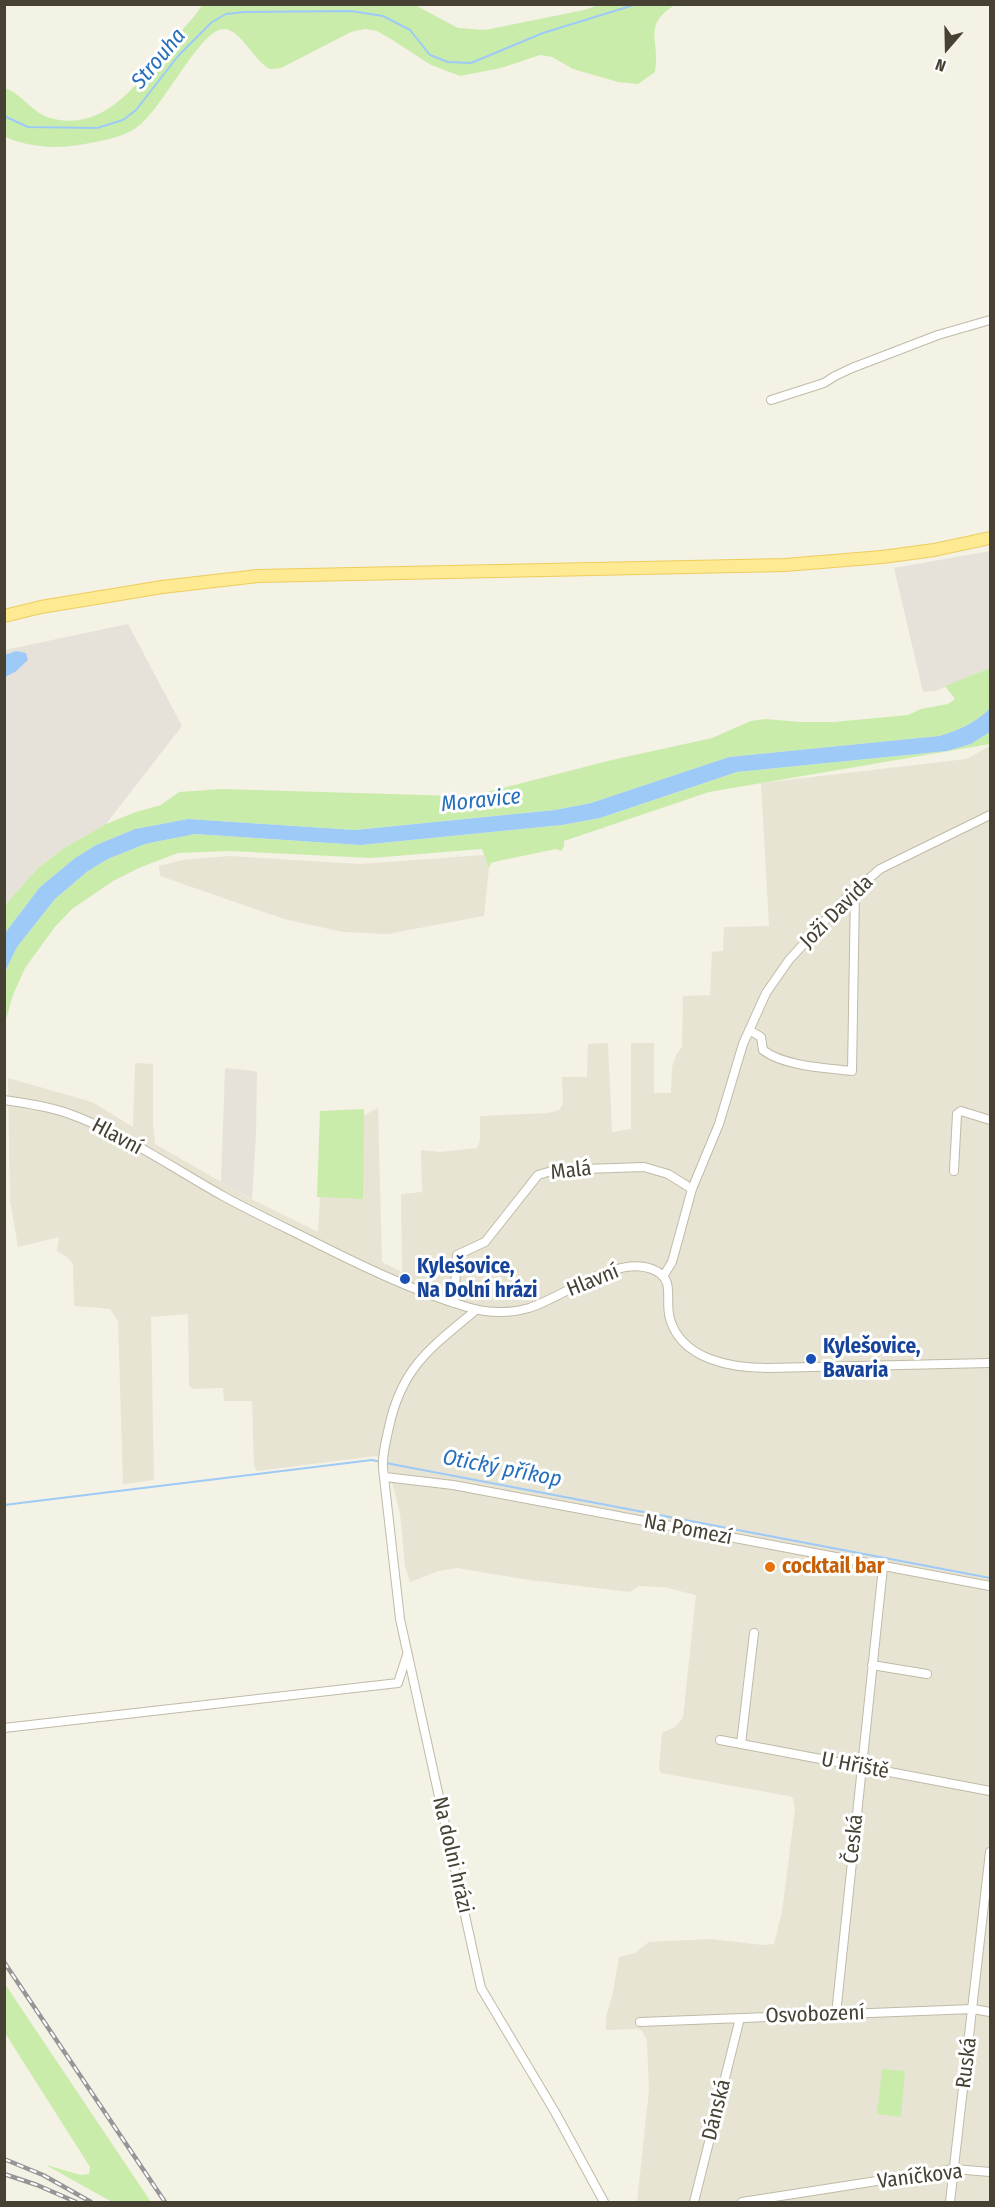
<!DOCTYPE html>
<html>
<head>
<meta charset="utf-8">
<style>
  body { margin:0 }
  #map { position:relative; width:995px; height:2207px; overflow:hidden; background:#f4f1e5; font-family:"Fira Sans Condensed",sans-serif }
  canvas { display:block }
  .frame { position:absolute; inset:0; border:6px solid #474134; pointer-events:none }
  .north { position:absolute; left:917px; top:18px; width:60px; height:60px; -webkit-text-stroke:4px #fff; paint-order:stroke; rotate:200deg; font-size:16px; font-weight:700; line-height:24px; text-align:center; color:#474134 }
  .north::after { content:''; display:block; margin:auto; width:21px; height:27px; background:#474134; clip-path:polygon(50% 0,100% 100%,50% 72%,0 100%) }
</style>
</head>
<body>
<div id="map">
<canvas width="995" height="2207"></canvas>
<div class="frame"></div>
<div class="north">N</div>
</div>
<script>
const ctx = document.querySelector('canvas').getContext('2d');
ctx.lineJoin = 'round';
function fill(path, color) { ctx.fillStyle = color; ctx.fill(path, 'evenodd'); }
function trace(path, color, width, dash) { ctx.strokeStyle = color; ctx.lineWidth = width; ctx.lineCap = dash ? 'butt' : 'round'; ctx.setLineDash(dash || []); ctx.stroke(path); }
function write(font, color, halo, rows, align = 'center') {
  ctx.font = font + ' "Fira Sans Condensed",sans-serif'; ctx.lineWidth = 6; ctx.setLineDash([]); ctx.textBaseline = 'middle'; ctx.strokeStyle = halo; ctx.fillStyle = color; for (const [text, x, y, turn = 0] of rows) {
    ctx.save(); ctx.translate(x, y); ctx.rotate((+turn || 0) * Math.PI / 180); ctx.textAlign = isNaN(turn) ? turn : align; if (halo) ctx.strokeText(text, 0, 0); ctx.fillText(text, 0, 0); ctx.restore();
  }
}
const residential = new Path2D(`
  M990,746v1456h-353l12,-112 -2,-49 -5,-10 -4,-2 -32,1v-13l7,-25 6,-35 16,-4 14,-11 61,-3 53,6 11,-1 8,-32 13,-103 -2,-11 -4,-2 -128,-23 -2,-4 3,-36 13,-6 8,-9 13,-123 -33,-8 -24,-1 -9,6 -101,-12 -72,-12 -18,3 -29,11 -5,-16 -5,-53 -14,-53 -10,-4 -119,15 -3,-6 -2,-64h-28l-1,-13 -30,1 -4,-3 -1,-72 -37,3 3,163 -31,4 -5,-163 -8,-12 -36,-3 -1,-42 -6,-7 -10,-6 2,-14 -41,10 -8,-46 -2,-123 84,24 41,25 2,-62 2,-2 16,1v58l2,22 94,54 69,34 2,-35 43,1v-82l15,-8 4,154 20,10 -1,-78 21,-2 -1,-42 19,2 37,-4 3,-8v-24l68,-3 11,-3 4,-6 -1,-27h25l1,-33 20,-1 4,89 19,-3v-86h23v50h17l1,-26 4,-12 6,-8 1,-51 27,-1 2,-43 11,-1 1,-24 45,-1 -8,-143 205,-24z
  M484,855l5,13 -5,48 -97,18 -44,-2 -59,-13 -124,-43 -1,-10 24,-6 47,-4 130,8z`);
const industrial = new Path2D(`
  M990,551v117l-55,23 -12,1 -29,-124z
  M128,624l54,102 -76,98 -42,24 -26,20 -33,37v-255z
  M225,1068l29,3 3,2 -1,62 -4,64 -31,-17z`);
const green = new Path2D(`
  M202,5h213l43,23 27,2 99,-20 15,-5h76c-34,21 -14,35 -20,67l-17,12 -20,-2 -45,-13 -21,-12 -12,-2 -39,13 -41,8 -29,-11 -37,-24 -17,-10 -12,-2 -14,3 -70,36 -11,1c-16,-8 -30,-41 -47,-40 -26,3 -61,84 -90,101 -15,8 -32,11 -48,14 -30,5 -52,4 -80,-7v-49c19,7 28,27 49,31 54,12 86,-40 116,-75 10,-13 24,-25 32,-39z
  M990,668v40c-14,15 -31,22 -51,28l-210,21 -138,46 -36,7 -200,20 -167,-11 -53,10 -39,16 -21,13 -35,29 -35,46v-28l33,-37 26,-20 42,-24 30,-12 25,-7 18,-13 43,-3 234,7 27,-3 129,-33 100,-22 39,-17 14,-2 36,3h33l74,-7 13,-6 27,-5 7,-5 -10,-13z
  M990,732v12l-281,48 -145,49v6l-3,4 -5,-2 -58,12 -7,2 -2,5 -7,-19 -111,9 -141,-7 -52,2 -37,14 -28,14 -41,28 -18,19 -29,40 -12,27 -8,28v-51l12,-25 38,-48 33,-28 20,-12 37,-15 50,-10 166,11 201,-20 38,-7 137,-46 210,-21 24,-7z
  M364,1109l-1,90 -46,-2 3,-86z
  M4,1984h1l146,218h-39l-66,-37 35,10 8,-1 1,-7 -85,-134z
  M882,2069l23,2 -4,46 -24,-3z`);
const water = new Path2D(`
  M16,651l10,2 2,7 -13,12 -10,5v-22z
  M990,708v24l-19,12 -24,7 -210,21 -137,46 -38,7 -201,20 -166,-11 -50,10 -37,15 -20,12 -33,28 -38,48 -12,25v-39l35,-46 35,-29 21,-13 39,-16 53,-10 167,11 200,-20 36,-7 138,-46 210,-21c20,-6 37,-13 51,-28z`);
const stream = new Path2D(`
  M4,116l24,11 69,1 26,-8 13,-10 42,-54 34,-34 14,-8 18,-2 107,-1 32,5 27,14 20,25 18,7 23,1 72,-30 94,-29
  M386,1463l604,115
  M4,1505l368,-45 9,2`);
const street = new Path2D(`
  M771,400l53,-17 11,-7 17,-8 86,-33 52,-15
  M749,1030l12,7 2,13c20,16 63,18 89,21l3,-180
  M4,1100c22,3 42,6 63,13 54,19 106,55 156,83 29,16 59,30 89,45 50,25 101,50 155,66 20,6 41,7 62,1 35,-11 87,-53 123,-39 25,10 12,29 18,50 12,41 62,49 98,49l222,-5
  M954,1171l3,-57 4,-3 29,9
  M664,1275l8,-13 20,-73 27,-65 24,-80 23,-51 23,-33 53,-58 38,-33 110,-54
  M454,1303l3,-48 28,-13 53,-67 17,-5 89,-3 24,7 24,15
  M476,1310c-44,37 -74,56 -87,117 -3,14 -7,27 -6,41l17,151 81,369 74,124 49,90
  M385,1477l68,8 537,101
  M872,1665l55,9
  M4,1728l394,-45 9,-28
  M720,1740l270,51
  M741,1744l13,-111
  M836,2014l47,-447
  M640,2022l333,-13 17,3
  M694,2202l46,-184
  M742,2202l212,-33 36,3
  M950,2202l40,-350`);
const primary = new Path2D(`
  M4,616l37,-9 121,-20 96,-11 527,-11 97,-8 52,-7 56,-12`);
const rail = new Path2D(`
  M4,1962l161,240
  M4,2159l39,16 48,27
  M4,2174l33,11 39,17`);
const markers = [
  [405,1279,6,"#1a4fb4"],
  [811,1359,6,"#1a4fb4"],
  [770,1567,6,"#e8710a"]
];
const streetNames = [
  ["Joži Davida",837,912,-45],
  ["Hlavní",117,1137,28],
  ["Malá",571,1171,-6],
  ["Hlavní",593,1281,-22],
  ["Na Pomezí",688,1530,11],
  ["U Hřiště",855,1766,11],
  ["Česká",854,1839,-84],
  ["Na dolni hrázi",452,1855,77],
  ["Osvobození",815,2015,-2],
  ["Ruská",967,2063,-83],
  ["Dánská",717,2110,-76],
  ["Vaníčkova",920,2177,-7]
];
const transitNames = [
  ["Kylešovice,",417,1267],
  ["Na Dolní hrázi",417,1291],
  ["Kylešovice,",823,1347],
  ["Bavaria",823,1371]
];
const foodNames = [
  ["cocktail bar",782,1567]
];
const waterNames = [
  ["Strouha",159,59,-50],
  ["Moravice",481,801,-6],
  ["Otický příkop",502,1469,11]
];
fill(residential, '#e8e4d3');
fill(industrial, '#e6e2da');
fill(green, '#c9ecab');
fill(water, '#9dcaf6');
trace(stream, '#9dcaf6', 2);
trace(street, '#c0baa7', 10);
trace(primary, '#edcd5b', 14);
trace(street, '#fff', 8);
trace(primary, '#ffea94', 12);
trace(rail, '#969696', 4.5);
trace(rail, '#fff', 2, [7]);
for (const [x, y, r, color] of markers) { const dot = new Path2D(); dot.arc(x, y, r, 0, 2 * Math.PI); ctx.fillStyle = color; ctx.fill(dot); trace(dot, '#fff', 2); }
write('21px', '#474134', '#fff', streetNames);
write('bold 21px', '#164399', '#fff', transitNames, 'left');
write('bold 21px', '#c56008', '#fff', foodNames, 'left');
write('italic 22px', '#256fbb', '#fff', waterNames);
</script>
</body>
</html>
